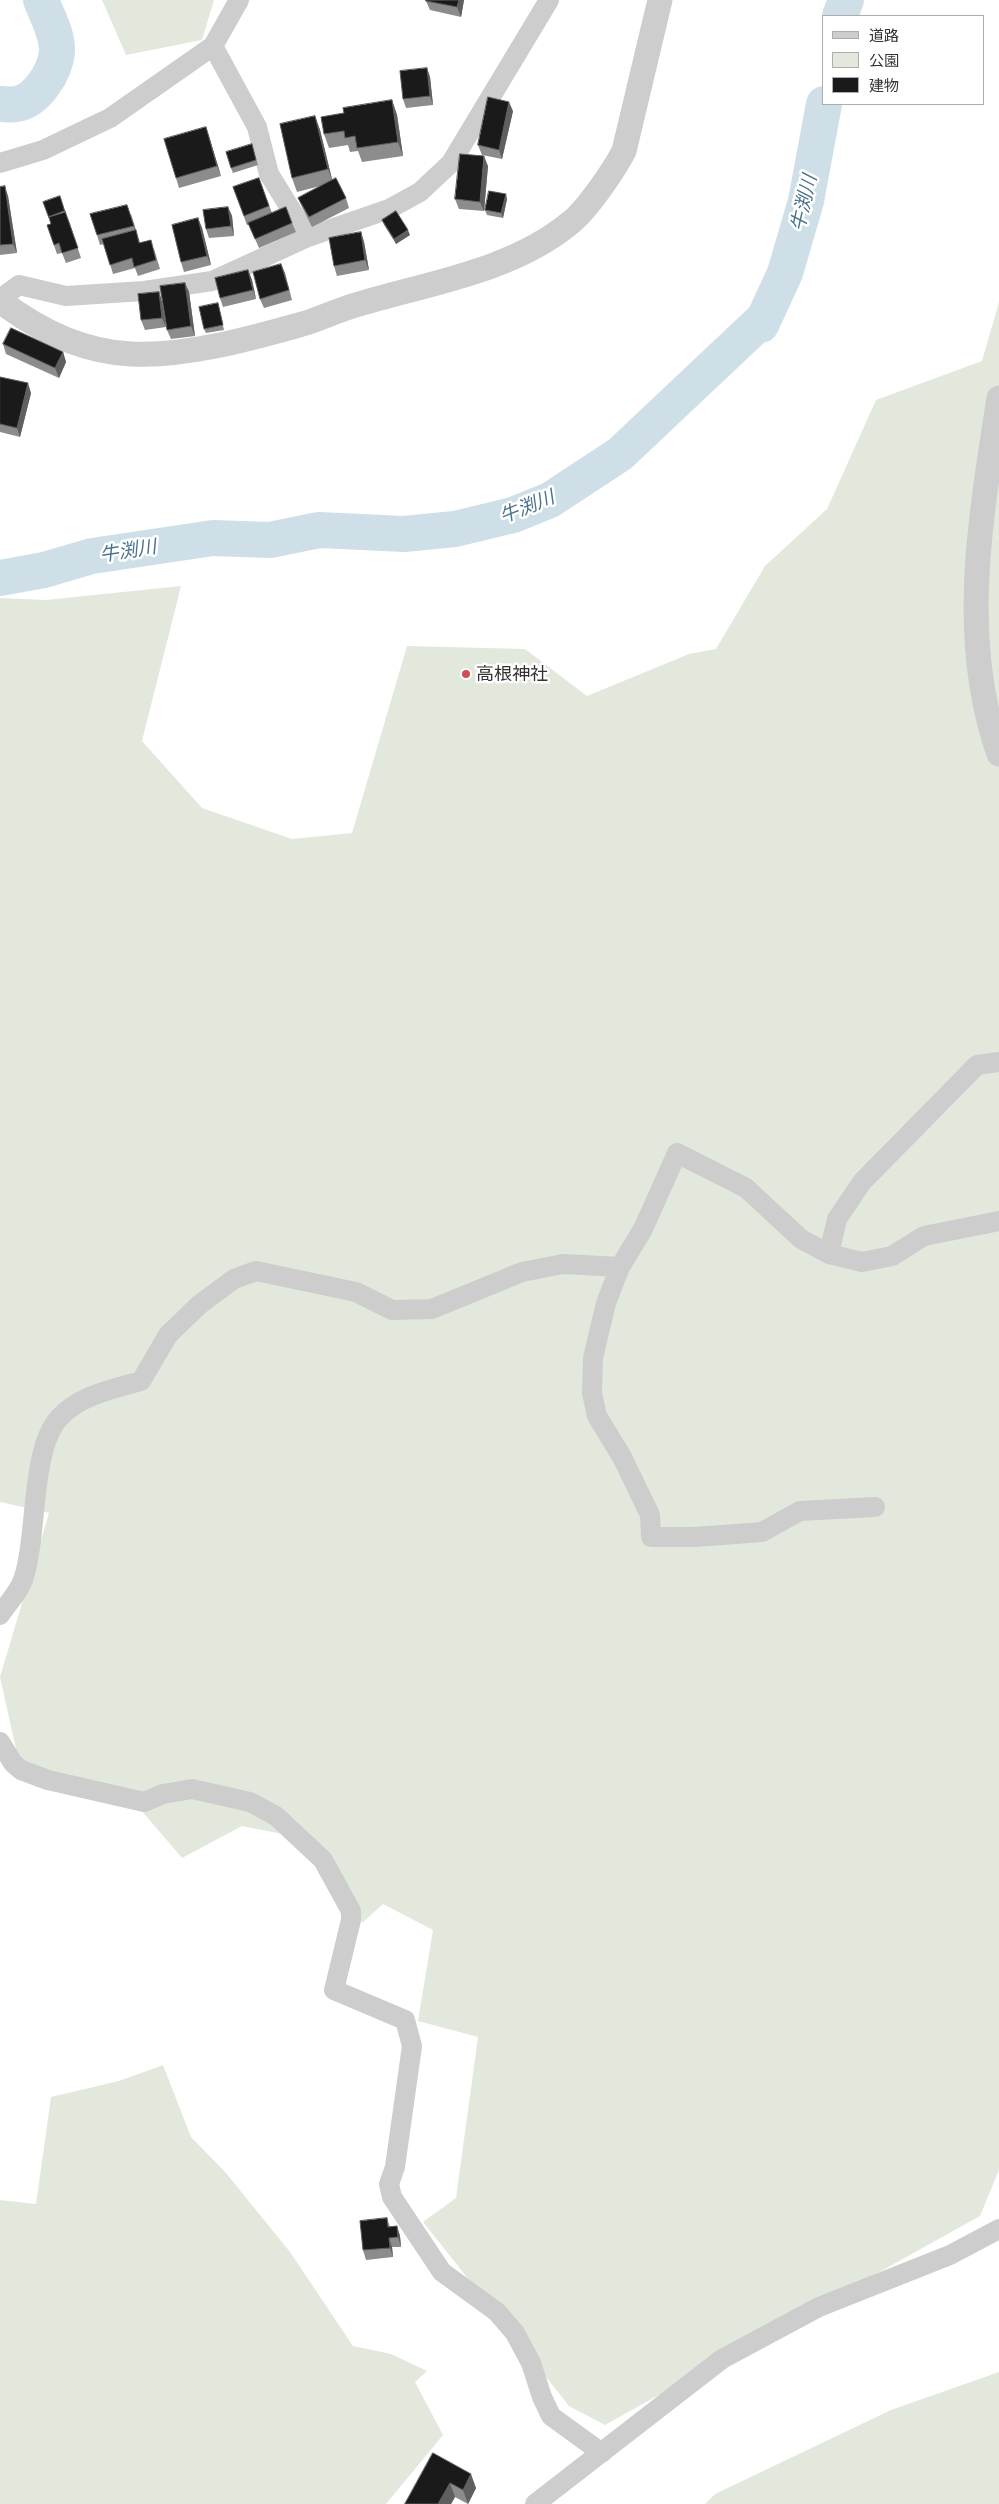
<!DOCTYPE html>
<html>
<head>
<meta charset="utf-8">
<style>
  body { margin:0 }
  #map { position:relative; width:999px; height:2504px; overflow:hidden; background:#fff; font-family:Lato,"Noto Sans JP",sans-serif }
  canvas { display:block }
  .legend { position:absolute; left:822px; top:15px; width:162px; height:90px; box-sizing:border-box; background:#fff; border:1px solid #adadad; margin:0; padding:6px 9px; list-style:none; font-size:15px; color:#333 }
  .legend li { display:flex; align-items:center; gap:10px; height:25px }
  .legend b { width:25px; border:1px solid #adadad }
</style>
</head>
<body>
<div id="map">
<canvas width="999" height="2504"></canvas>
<ul class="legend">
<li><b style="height:6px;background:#cdcdcd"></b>道路</li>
<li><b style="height:14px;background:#e3e8dd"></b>公園</li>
<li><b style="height:14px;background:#1a1a1a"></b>建物</li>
</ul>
</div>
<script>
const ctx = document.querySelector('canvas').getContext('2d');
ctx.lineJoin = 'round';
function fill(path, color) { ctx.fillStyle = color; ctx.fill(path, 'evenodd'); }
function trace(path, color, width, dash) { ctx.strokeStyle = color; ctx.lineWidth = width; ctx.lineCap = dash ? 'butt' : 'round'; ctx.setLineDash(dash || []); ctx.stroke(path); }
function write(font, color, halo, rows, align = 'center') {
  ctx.font = font + ' Lato,"Noto Sans JP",sans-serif'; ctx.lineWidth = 5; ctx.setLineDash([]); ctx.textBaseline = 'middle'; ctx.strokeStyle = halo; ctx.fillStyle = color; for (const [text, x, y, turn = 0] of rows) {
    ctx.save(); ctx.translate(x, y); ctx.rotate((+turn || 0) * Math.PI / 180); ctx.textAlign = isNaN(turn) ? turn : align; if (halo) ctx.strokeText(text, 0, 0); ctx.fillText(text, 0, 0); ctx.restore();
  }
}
const green = new Path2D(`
  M102,0h112l-12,40 -76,15z
  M999,302v1868l-19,46 -375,209 -36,-19 -146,-184 33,-24 22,-161 -60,-16 15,-91 -50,-26 -21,19 -6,-16 -58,-70 -56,-11 -60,32 -41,-48 -123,-52 -18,-81 49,-164 -49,-11v-904l46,2 135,-14 -39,155 60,67 90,31 60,-6 55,-187 118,3 62,47 102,-42 27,-5 49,-83 62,-57 49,-109 106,-39z
  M163,2065l28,72 35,36 64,79 63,94 38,8 36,17 -12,11 28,53 -57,69h-386v-304l36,4 15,-107 68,-16z
  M999,2372v132h-294l10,-10 176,-84z`);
const river = new Path2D(`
  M840,16l6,-16
  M0,104c5,0 11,1 16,0 21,-3 39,-32 41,-52 1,-17 -10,-36 -16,-52
  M0,578l44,-8 48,-14 121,-18 57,2 49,-10 85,4 51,-5 58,-14 37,-15 70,-46 141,-133v4l24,-52 21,-72 18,-97`);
const minor = new Path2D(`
  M239,0l-26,46 44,81 12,47 39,63
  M0,163l43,-13 67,-32 103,-72
  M0,299l19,-14 47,11 78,-5 68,-10 96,-44 81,-28 31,-17 31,-29 98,-163
  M829,1254l8,-35 25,-37 115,-117 22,-3
  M875,1507l-75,4 -38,21 -67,5h-44l-1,-22 -28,-58 -25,-41 -5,-23 1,-35 13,-55 14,-36 23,-38 34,-76 69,35 55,51 28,15 33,8 30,-6 32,-20 75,-15
  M0,1615c7,-11 19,-23 23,-35 15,-43 7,-130 36,-162 21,-23 54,-29 82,-37l27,-46 31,-30 35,-26 22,-8 100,21 36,18 40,-1 90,-37 41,-8 57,3
  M0,1742l13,21 8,7 27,10 96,22 19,-8 29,-5 58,13 26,14 47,44 28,51v9l-17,70 71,30 7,26 -17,121 -6,17 3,13 50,75 55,40 18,21 16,30 11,34 9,19 51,37
  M535,2504l187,-145 97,-52 131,-52 49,-26`);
const tertiary = new Path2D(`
  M0,301c37,28 83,51 131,53 56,3 121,-16 175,-31 18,-6 35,-14 53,-19 70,-21 153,-33 211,-81 17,-13 44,-53 54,-72l36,-151
  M999,398c-18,118 -41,240 0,356`);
const wall = new Path2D(`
  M464,0l-3,17 -31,-7 -4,-9z
  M427,68l3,9 3,28 -27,3 -3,-9z
  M392,100l5,15 6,41 -41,6 -4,-11 -8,1 -2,-7 -19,3 -5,-14 20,-21z
  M513,111l-11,48 -20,-4 -4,-10z
  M315,116l5,14 12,50 14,18 3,10 -37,19 -10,-20 -4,-9 22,-12 -23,6 -5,-14z
  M206,127l15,49 -42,12 -3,-10z
  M252,144l6,21 -25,8 -2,-5z
  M488,166l-4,45 -25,-2 -4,-10z
  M259,178l13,35 20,10 4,9 -37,16 -10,-23h-2l-14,-38z
  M0,187l8,9 9,57 -17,2z
  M507,199l-4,19 -16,-3 -2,-5z
  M228,207l4,9 2,20 -25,2 -3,-9z
  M131,214l9,29 14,6 6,20 -22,7 -3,-8 -22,6 -9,-30 -4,1 -3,-10z
  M49,218l20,3 12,37 -15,5 -4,-10 -5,1 -10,-29 4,-1z
  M198,218l4,10 9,37 -27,7 -3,-10z
  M382,220l28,15 -14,9 -12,-19z
  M361,232l3,10 5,28 -32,6 -3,-10z
  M281,264l11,36 -28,8 -4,-9z
  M248,270l4,10 4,19 -33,8 -3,-9z
  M185,283l4,9 6,44 -24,3 -4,-9z
  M162,301l4,26 -21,3 -4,-10z
  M218,303l6,27 -18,3 -2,-4z
  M3,344l60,8 3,10 -7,16 -53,-24z
  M0,377l31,16 -11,44 -20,-5z
  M387,2218l3,9 7,-1 3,10 1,11h-9l1,10 -27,3 -3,-10z
  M433,2453l43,35 -8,16 -13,-7 -4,7h-46z`);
const shadedWall = new Path2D(`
  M459,0h5l-3,17 -4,-10z
  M427,68l3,9 3,28 -3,-9z
  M392,100l5,15 6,41 -5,-14z
  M509,102l4,9 -11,48 -3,-9z
  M315,116l5,14 13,53 -5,-14z
  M206,127l3,9 12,40 -4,-10z
  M484,156l4,10 -4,45 -4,-9z
  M5,186l3,10 9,57 -4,-9z
  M506,194l1,5 -4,19 -2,-5z
  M127,205l12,35 3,13 -3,-10z
  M228,207l4,9 2,20 -3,-10z
  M198,218l4,10 9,37 -4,-9z
  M408,230l2,5 -14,9 -2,-5z
  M361,232l3,10 5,28 -4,-10z
  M281,264l4,9 7,27 -3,-10z
  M248,270l4,10 4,19 -3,-9z
  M185,283l4,9 6,44 -4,-10z
  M159,292l3,9 4,26 -4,-9z
  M63,352l3,10 -7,16 -4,-10z
  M28,383l3,10 -11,44 -3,-9z
  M397,2226l3,10 1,11 -3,-10z
  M389,2238l3,9 1,10 -3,-9z
  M471,2474l5,14 -8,16 -5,-14z
  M450,2483l5,14 -4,7h-13z`);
const building = new Path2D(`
  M426,0h33l-2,7 -31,-6z
  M427,68l3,28 -27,3 -3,-28z
  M488,97l21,5 -10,48 -21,-5z
  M392,100l6,42 -41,6 -2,-12 -10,2 -1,-7 -20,3 -3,-17 23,-4 -1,-5z
  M315,116l13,53 -36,9 -12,-54z
  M206,127l11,39 -41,12 -12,-39z
  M252,144l4,16 -25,8 -5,-16z
  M460,154l24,2 -4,46 -25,-3z
  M259,178l10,28 -25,10 -11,-29z
  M336,178l10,20 -37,19 -11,-19z
  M5,186l8,58 -13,1v-58z
  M489,191l17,3 -5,19 -16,-3z
  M60,196l5,16 -16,5v1l-6,-16z
  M127,205l7,21 -37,9 -7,-21z
  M228,207l3,19 -25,3 -3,-19z
  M286,207l6,16 -37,16 -7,-16z
  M65,211l13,37 -16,5 -3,-10 -5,2 -7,-20 4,-1 -2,-7z
  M396,211l12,19 -14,9 -12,-19z
  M198,218l9,38 -26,6 -9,-37z
  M136,230l3,13 12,-3 5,20 -22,7 -2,-9 -22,7 -8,-26z
  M361,232l4,28 -31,6 -5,-28z
  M281,264l8,26 -29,9 -7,-27z
  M248,270l5,20 -33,8 -5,-20z
  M185,283l6,43 -24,4 -7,-44z
  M159,292l3,26 -21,2 -3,-26z
  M218,303l5,22 -19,4 -5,-22z
  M11,328l52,24 -8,16 -52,-24z
  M0,377l28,6 -11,45 -17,-4z
  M387,2218l1,9 9,-1 1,11 -9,1 1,10 -27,2 -3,-29z
  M433,2453l38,21 -8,16 -13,-7 -12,21h-33z`);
const markers = [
  [466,674,5,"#d34c55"]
];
const poiNames = [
  ["高根神社",476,674]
];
const waterNames = [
  ["牛渕川",804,203,-77],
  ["牛渕川",527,507,-22],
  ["牛渕川",128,551,-9]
];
fill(green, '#e3e8dd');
trace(river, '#cfdfe8', 36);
trace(minor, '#cdcdcd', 20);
trace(tertiary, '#cdcdcd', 25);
fill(wall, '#8c8c8c');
fill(shadedWall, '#5f5f5f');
fill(building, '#1a1a1a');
trace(building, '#5f5f5f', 1);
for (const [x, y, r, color] of markers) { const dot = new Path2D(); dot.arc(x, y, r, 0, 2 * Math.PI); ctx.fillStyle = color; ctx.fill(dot); trace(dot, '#fff', 2); }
write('18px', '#333', '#fff', poiNames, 'left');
write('italic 19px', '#49728d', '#fff', waterNames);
</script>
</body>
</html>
